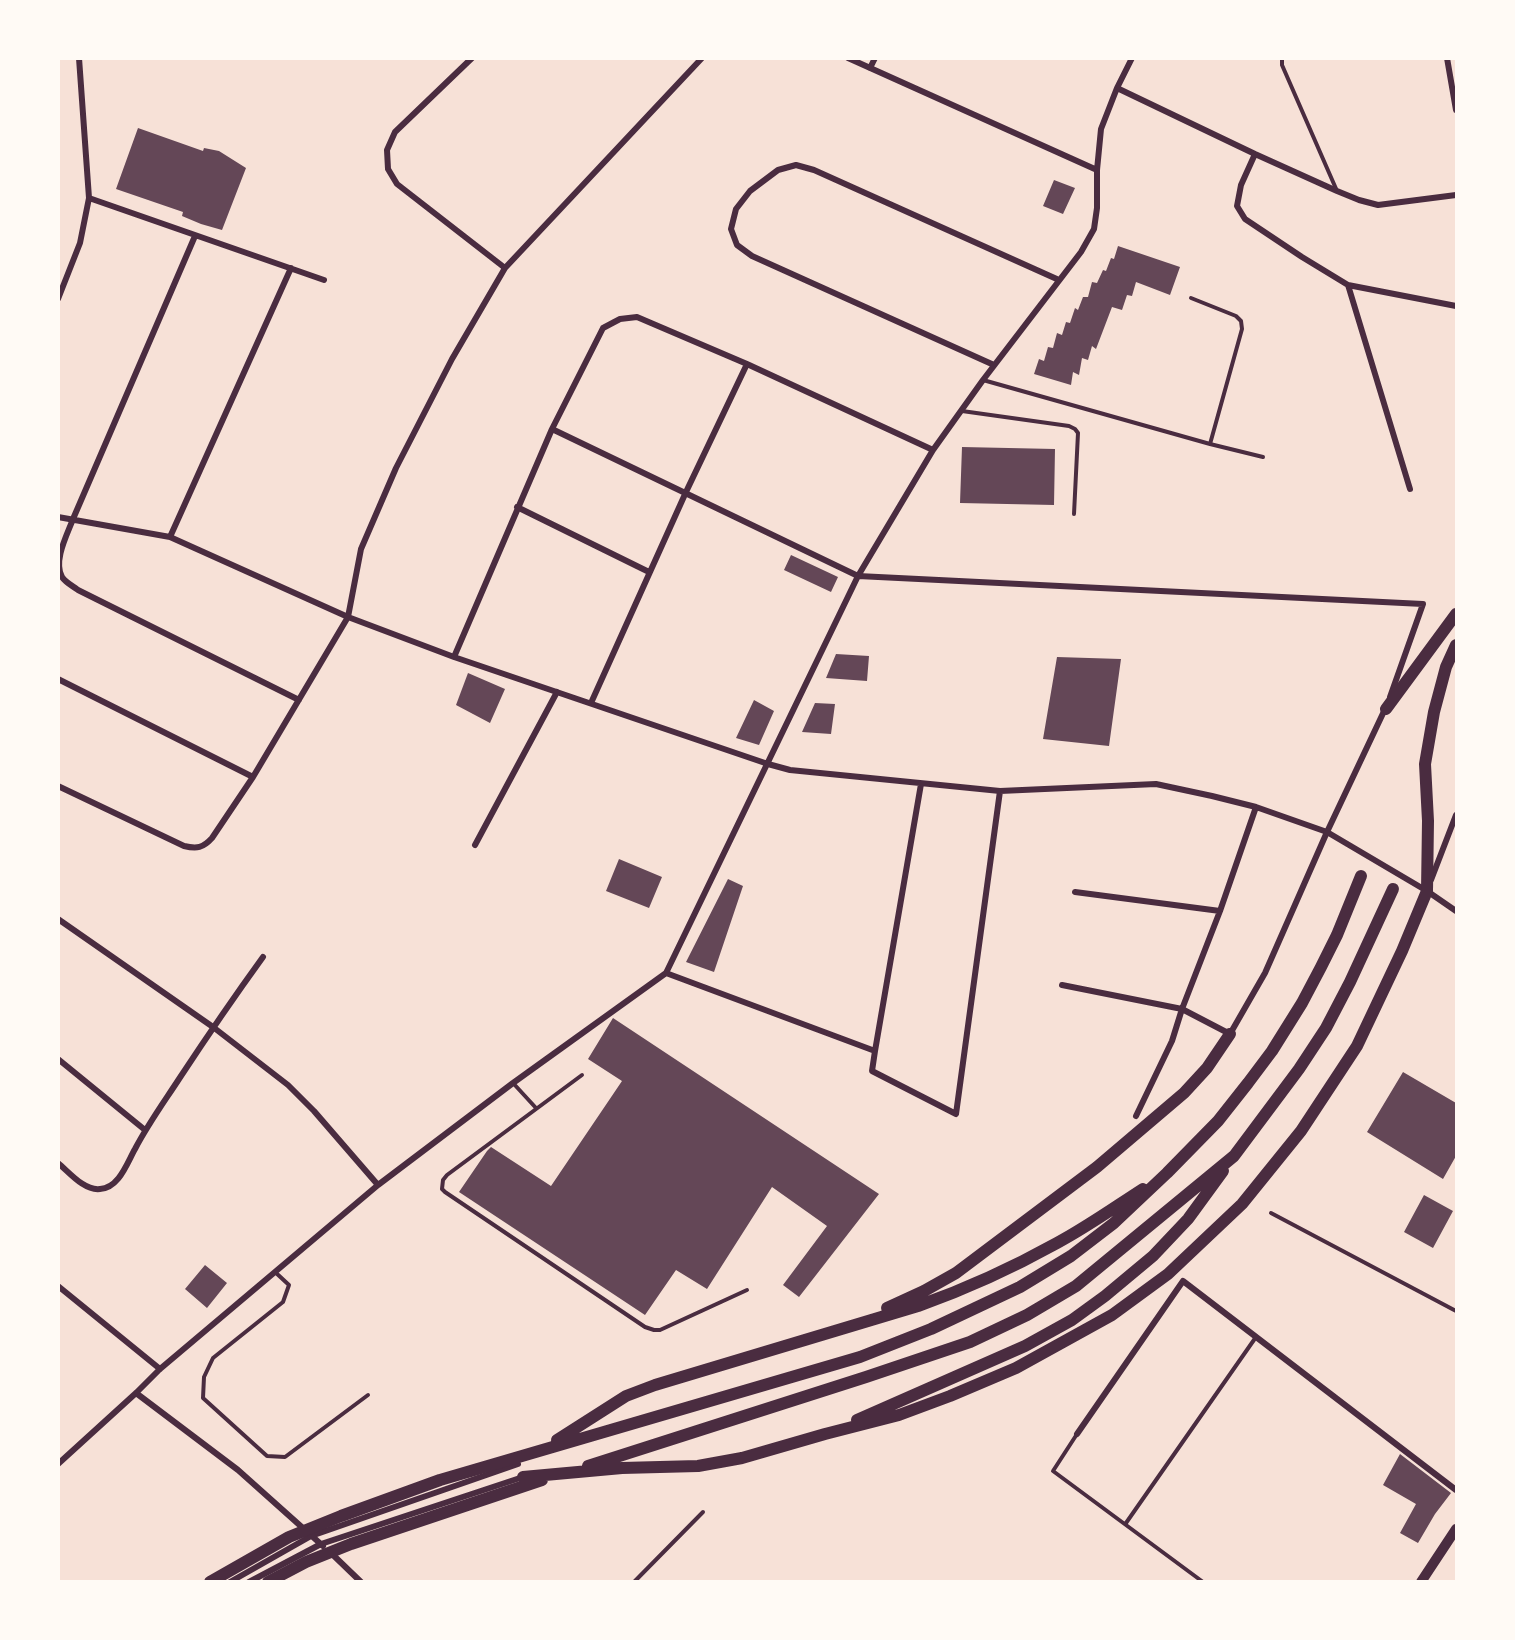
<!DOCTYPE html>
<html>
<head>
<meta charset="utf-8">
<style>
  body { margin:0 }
  #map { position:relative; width:1515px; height:1640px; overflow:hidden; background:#f7e1d7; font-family:Arial,sans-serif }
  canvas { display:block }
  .frame { position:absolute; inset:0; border:60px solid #fffaf5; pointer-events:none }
</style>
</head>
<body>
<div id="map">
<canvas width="1515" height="1640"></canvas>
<div class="frame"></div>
</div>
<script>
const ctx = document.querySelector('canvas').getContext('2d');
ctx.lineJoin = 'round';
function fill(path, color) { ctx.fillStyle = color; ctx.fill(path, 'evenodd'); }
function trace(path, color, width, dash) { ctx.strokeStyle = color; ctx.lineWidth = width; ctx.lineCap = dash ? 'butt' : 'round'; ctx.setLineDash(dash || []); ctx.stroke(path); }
const building = new Path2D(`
  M138,128l65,23 1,-3 15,3 27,17 -24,62 -21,-6 -19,-8 1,-4 -67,-23z
  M1054,180l21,8 -12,26 -20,-8z
  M1118,246l62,21 -10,28 -34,-13 -4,14 -5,-1 -5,15 -10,-3 -16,42 -4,-3 -4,14 -6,-2 -3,17 -6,-3 -2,13 -37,-11 5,-15 5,2 4,-14 5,1 4,-15 5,2 4,-13 4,1 5,-15 3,2 5,-13h5l4,-15 5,1 6,-13 3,1 5,-13 3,1z
  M962,447l93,2 -1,56 -94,-2z
  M791,555l47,22 -7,15 -47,-22z
  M836,654l33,2 -2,25 -41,-3z
  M1057,657l64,2 -12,87 -66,-7z
  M468,673l37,16 -15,34 -34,-18z
  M754,700l20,11 -15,34 -23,-7z
  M815,703l20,1 -4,30 -29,-2z
  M619,859l43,18 -13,31 -43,-17z
  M728,879l15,7 -29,86 -28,-10z
  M613,1018l266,176 -80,103 -16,-12 44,-59 -55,-39 -65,102 -31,-19 -31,45 -186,-123 28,-41 4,-4 60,39 71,-105 -34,-22z
  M1403,1072l53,31v53l-13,23 -76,-47z
  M1424,1195l29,16 -20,37 -29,-16z
  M205,1265l22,18 -20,25 -22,-19z
  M1400,1454l51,39 -16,21 -17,29 -18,-10 16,-29 -33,-19z`);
const service = new Path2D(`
  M1282,58v7l55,126
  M1191,298l45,18 5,5 1,8 -32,115
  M983,380l227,64 53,13
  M962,411l107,15 6,3 3,4 -4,81
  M582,1075l-135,100 -4,5 -1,9 3,3 200,135 9,3h6l87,-40
  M513,1083l23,25
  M1271,1213l185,98
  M275,1272l14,13 -6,17 -70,56 -9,19 -1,21 64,58 18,1 83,-62
  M1077,1434l-24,37 150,111
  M1126,1523l130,-186
  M634,1582l69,-70`);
const minor = new Path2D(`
  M472,58l-77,74 -8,18 1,19 9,15 108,84
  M848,58l249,112
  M1447,58l9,52
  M870,68l5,-10
  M1117,88l138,66 82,37 22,9 19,5 78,-10
  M1255,154l-14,31 -4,21 8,13 57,38 46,28 108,21
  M89,198l235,82
  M195,236l-122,283c-6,16 -20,42 -11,58 4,6 11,9 16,13l221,110
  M1348,285l62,204
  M58,299l22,-56 9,-45 -10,-140
  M994,365l-242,-109 -15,-11 -6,-16 5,-20 14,-18 28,-21 18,-5 18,5 245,110
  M552,429l306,147 565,28 -33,93
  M517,507l132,65
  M58,517l112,20 178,80 106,40 314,107 22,6 210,21 156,-7 56,12 44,11 71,25 100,59 29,20
  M170,537l121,-269
  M454,657l98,-228 51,-101 17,-9 17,-2 110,47 186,86
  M58,679l195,98
  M591,703l95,-211 61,-128
  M58,786l126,60c13,3 19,2 28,-8l41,-61 95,-160 13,-68 35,-81 56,-109 53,-91 197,-210
  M475,845l82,-153
  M1431,880l25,-65
  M1075,892l145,19
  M58,919l155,108 75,58 26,26 64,74
  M666,973l209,78 -3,20 84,43 44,-323
  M1062,985l120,24 48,25 35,-61 62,-141 59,-125
  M875,1051l46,-267
  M58,1059l87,71
  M1136,1116l36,-75 10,-32 38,-98 36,-104
  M58,1163c11,9 26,28 42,26 19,-1 27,-26 35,-40 13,-25 29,-47 44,-70 27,-41 55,-82 84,-122
  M58,1286l102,83
  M136,1393l102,77 85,76
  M1077,1434l106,-153 273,209
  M58,1464l78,-71 24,-24 218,-184 135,-102 153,-110 192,-397 75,-126 50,-70 98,-128 13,-23 3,-21v-38l4,-41 16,-41 15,-30
  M331,1553l30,29
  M230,1582l81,-46 207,-72
  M249,1582l72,-38 202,-67`);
const secondary = new Path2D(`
  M1421,1582l35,-53`);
const trunk = new Path2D(`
  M1386,709l70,-95
  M887,1308l37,-17 32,-18 141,-106 87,-74 23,-25 23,-34
  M857,1420l168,-74 47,-26 33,-24 48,-40 35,-37 35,-48
  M557,1440l69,-44 29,-11 263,-79c48,-17 94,-38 139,-63 30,-16 58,-36 86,-54
  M588,1466l278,-89 104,-35 57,-27 49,-29 158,-130 65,-87 27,-41 24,-46 43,-93
  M523,1477l99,-9 76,-2 44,-8 83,-24 74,-19 51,-19 66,-28 96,-53 56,-41 74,-70 59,-73 56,-85 45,-95 25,-60 1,-70 -3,-57 9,-52 12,-45 10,-22
  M210,1582l79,-45 52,-21 99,-36 420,-123 71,-28 89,-42 51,-31 43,-33 53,-50 51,-52 30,-38 24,-32 30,-48 19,-36 16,-32 24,-59
  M268,1582l38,-20 45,-18 191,-64`);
fill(building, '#644757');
trace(service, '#4a2c40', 4);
trace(minor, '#4a2c40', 6);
trace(secondary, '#4a2c40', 10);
trace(trunk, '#4a2c40', 12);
</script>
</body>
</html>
